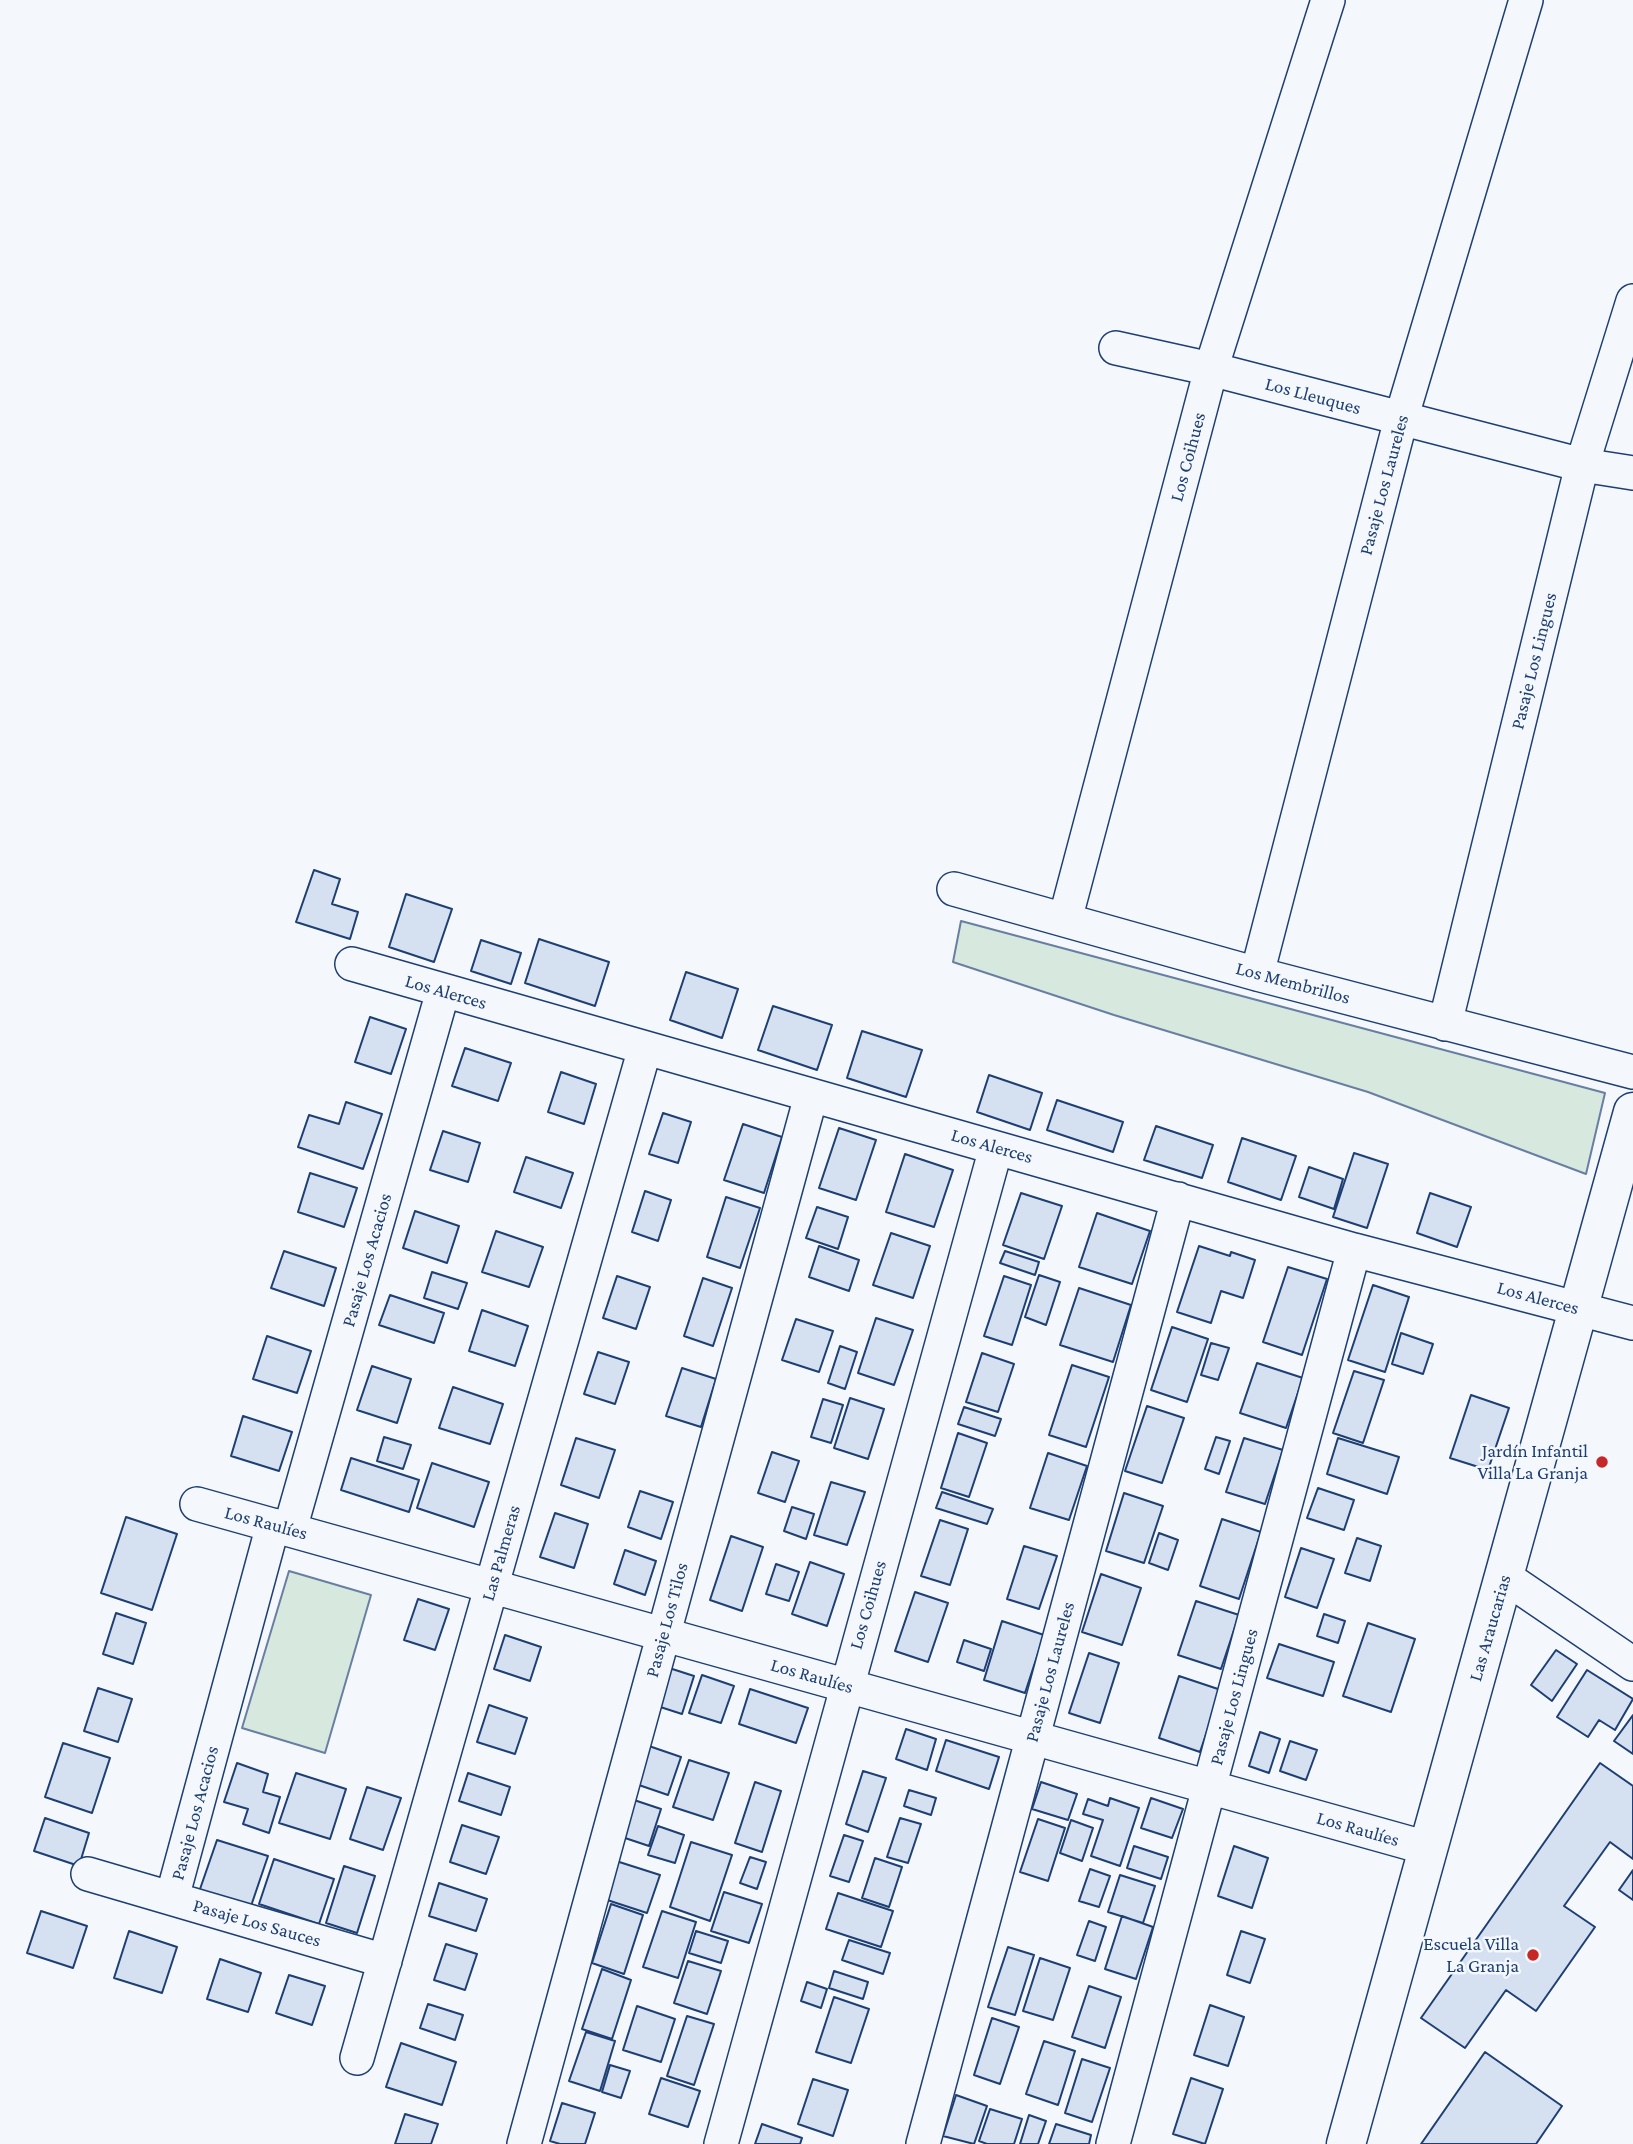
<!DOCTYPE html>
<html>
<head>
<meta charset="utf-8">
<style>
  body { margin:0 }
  canvas { display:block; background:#f4f7fb }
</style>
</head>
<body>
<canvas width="1633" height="2144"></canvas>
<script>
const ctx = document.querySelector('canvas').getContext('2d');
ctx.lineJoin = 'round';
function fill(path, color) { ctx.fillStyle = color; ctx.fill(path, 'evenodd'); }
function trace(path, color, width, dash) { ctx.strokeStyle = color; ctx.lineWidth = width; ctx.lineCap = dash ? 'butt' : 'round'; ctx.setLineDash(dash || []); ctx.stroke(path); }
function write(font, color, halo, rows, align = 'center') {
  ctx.font = font + ' "Crimson Pro",serif'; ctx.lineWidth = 5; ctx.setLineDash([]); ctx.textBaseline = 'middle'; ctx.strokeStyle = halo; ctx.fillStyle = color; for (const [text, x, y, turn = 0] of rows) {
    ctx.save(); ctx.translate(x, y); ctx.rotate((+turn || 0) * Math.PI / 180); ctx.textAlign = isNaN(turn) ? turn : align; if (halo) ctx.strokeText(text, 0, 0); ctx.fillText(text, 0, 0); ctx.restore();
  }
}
const green = new Path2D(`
  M961,921l644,172 -19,81 -218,-82 -254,-77 -161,-53z
  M289,1571l82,24 -46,158 -83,-25z`);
const building = new Path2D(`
  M314,870l26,9 -8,25 26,8 -8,27 -54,-17z
  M406,894l46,15 -18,53 -45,-15z
  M539,939l70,23 -14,44 -70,-23z
  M481,940l40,13 -10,31 -40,-13z
  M686,972l52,17 -16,49 -52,-18z
  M773,1006l59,19 -15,45 -59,-20z
  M370,1017l36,12 -15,45 -36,-12z
  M862,1031l60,19 -16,47 -59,-19z
  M465,1048l46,15 -13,38 -46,-15z
  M561,1072l35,12 -12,40 -36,-12z
  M989,1075l53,18 -12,37 -53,-18z
  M1057,1100l66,22 -10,30 -66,-22z
  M346,1102l36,12 -19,55 -65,-22 11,-32 30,9z
  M663,1113l28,9 -13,41 -29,-9z
  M743,1124l39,13 -18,56 -40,-13z
  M1156,1126l57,19 -11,33 -58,-18z
  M839,1128l37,12 -20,60 -37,-12z
  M443,1131l37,12 -12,39 -38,-12z
  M1242,1138l54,18 -15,44 -53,-18z
  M1354,1153l34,11 -21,64 -34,-11z
  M905,1154l48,16 -19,57 -48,-15z
  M526,1157l47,16 -12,35 -47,-16z
  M1309,1167l34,12 -9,30 -35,-12z
  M310,1173l47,15 -13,39 -46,-15z
  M645,1191l26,9 -13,41 -26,-9z
  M1021,1193l41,13 -18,53 -41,-14z
  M1430,1193l41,14 -14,40 -40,-14z
  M726,1197l34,11 -20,60 -33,-11z
  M817,1207l31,10 -10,32 -32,-11z
  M415,1211l44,15 -12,37 -44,-15z
  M1097,1213l53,18 -18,53 -53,-17z
  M496,1231l47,16 -14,40 -47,-15z
  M891,1233l39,13 -17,52 -40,-13z
  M819,1246l40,14 -10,31 -40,-14z
  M1199,1246l31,10 1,-4 24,8 -12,38 -22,-7 -10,32 -34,-11z
  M284,1251l52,17 -12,38 -53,-18z
  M1005,1251l34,11 -4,13 -35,-12z
  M1288,1267l39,12 -25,76 -39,-13z
  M432,1272l35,11 -9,26 -34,-11z
  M1039,1275l21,7 -14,43 -21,-8z
  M617,1276l33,11 -14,42 -33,-11z
  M1004,1276l27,9 -19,60 -28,-9z
  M703,1278l29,10 -19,58 -29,-10z
  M1373,1285l36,12 -24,75 -37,-12z
  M1079,1288l52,17 -18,57 -53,-17z
  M390,1295l54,18 -10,30 -55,-18z
  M482,1310l46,16 -13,40 -46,-15z
  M876,1318l37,12 -19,55 -36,-12z
  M796,1319l37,12 -14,41 -37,-12z
  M1172,1327l36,12 -21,63 -36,-12z
  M1401,1333l32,11 -10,30 -31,-10z
  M267,1336l44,15 -14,42 -44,-14z
  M1211,1343l18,5 -11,32 -17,-5z
  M840,1346l17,6 -12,37 -17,-6z
  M598,1352l31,10 -14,42 -31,-10z
  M982,1353l32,11 -16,48 -32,-10z
  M1257,1363l46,15 -17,50 -46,-15z
  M1072,1365l37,12 -23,70 -37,-12z
  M372,1366l39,13 -14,44 -40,-13z
  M682,1368l34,11 -15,48 -35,-11z
  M1354,1371l30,9 -21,63 -30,-10z
  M453,1387l50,17 -13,40 -51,-16z
  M1471,1395l38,13 -21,62 -38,-12z
  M850,1398l34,11 -16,50 -34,-11z
  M823,1399l20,6 -12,38 -20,-6z
  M1147,1406l37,12 -22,65 -37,-12z
  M964,1407l37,12 -6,17 -37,-12z
  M243,1416l49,16 -13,39 -48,-15z
  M958,1433l29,10 -18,54 -28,-9z
  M384,1437l27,8 -8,24 -26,-8z
  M1216,1437l14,4 -11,33 -14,-5z
  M576,1438l39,12 -16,48 -38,-13z
  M1244,1438l39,12 -18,54 -39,-12z
  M1338,1438l61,19 -12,37 -60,-20z
  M772,1452l27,9 -14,41 -27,-9z
  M1048,1453l39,13 -18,54 -39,-12z
  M351,1458l68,22 -10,32 -68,-22z
  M432,1463l57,19 -15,45 -57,-19z
  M831,1482l34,10 -18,53 -33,-10z
  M1318,1488l36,12 -10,30 -37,-12z
  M640,1491l33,11 -12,37 -33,-12z
  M942,1492l51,17 -6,15 -51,-16z
  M1124,1493l39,13 -19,57 -38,-12z
  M792,1507l22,7 -8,25 -22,-8z
  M555,1513l33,11 -14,44 -34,-11z
  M126,1517l51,17 -25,76 -51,-17z
  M1222,1519l39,13 -22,67 -39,-13z
  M940,1520l28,9 -18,56 -29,-9z
  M1159,1533l19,7 -10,30 -19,-7z
  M731,1536l32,11 -21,64 -32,-11z
  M1357,1538l24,8 -11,35 -25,-8z
  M1024,1546l33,10 -18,53 -32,-10z
  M1301,1548l33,11 -17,49 -32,-11z
  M625,1550l31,11 -11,34 -31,-11z
  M810,1562l34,12 -17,52 -35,-12z
  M776,1564l23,8 -10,29 -23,-7z
  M1101,1574l40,14 -19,57 -40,-13z
  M915,1592l33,11 -20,59 -33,-11z
  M418,1599l31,10 -14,41 -31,-10z
  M1196,1601l43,14 -18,54 -43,-14z
  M116,1613l30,10 -13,41 -30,-10z
  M1324,1614l21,7 -7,22 -21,-7z
  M1002,1621l42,14 -19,58 -41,-13z
  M1368,1623l47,16 -24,73 -48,-16z
  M505,1635l36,12 -11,34 -36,-12z
  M964,1640l27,9 -7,22 -27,-9z
  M1279,1644l55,18 -11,34 -56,-18z
  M1556,1650l21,14 -25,37 -21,-16z
  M1089,1653l30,10 -19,60 -31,-10z
  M663,1666l31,10 -12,38 -31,-10z
  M1587,1670l46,29 -18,31 -16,-10 -11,17 -31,-20z
  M702,1675l32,11 -13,37 -32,-10z
  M1179,1676l42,14 -21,62 -41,-14z
  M98,1688l34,11 -14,43 -34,-11z
  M750,1689l58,19 -12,35 -57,-19z
  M489,1705l38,13 -12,36 -38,-12z
  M1633,1715v39l-19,-13z
  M906,1729l30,10 -9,31 -31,-11z
  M1260,1732l20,7 -11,34 -20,-7z
  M946,1740l53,17 -10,32 -53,-18z
  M1290,1741l27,9 -11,30 -26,-9z
  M63,1743l47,15 -18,55 -47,-16z
  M646,1745l35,12 -13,38 -35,-12z
  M689,1760l40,13 -16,47 -40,-13z
  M237,1763l31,11 -5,18 17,5 -11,36 -26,-9 5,-15 -24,-7z
  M1600,1763l33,23v73l-23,-17 -46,64 31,21 -59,84 -30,-21 -41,58 -44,-30z
  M863,1771l23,7 -18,54 -22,-8z
  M296,1773l50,16 -16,50 -51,-16z
  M468,1773l42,14 -9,28 -42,-14z
  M755,1782l26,9 -19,61 -27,-9z
  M1041,1782l36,12 -9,26 -36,-11z
  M367,1787l34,11 -18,52 -33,-11z
  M909,1790l27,8 -5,17 -27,-9z
  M1110,1798l29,10 -19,58 -29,-10 12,-36 -20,-6 5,-15 20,7z
  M1151,1798l32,11 -11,29 -31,-10z
  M634,1800l27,9 -12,37 -27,-9z
  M45,1818l44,15 -10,33 -45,-15z
  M900,1818l21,6 -13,39 -21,-6z
  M1038,1819l27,9 -17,53 -28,-9z
  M1071,1820l22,8 -11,33 -22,-8z
  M462,1825l37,12 -13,37 -36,-12z
  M658,1826l26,9 -9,28 -27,-8z
  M844,1835l19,6 -14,41 -19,-6z
  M217,1840l51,16 -18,53 -51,-17z
  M691,1842l41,13 -22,66 -40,-14z
  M1134,1846l34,11 -7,22 -34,-11z
  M1234,1846l34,12 -16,50 -34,-12z
  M750,1857l16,5 -9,27 -17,-6z
  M875,1858l27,9 -13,40 -27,-9z
  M274,1859l60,20 -15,45 -60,-20z
  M613,1860l47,15 -13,38 -46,-15z
  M344,1866l31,10 -18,57 -31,-10z
  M1090,1869l20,7 -11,31 -20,-6z
  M1633,1870v30l-14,-10z
  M1120,1875l35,11 -12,37 -35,-11z
  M439,1883l48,16 -11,32 -47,-15z
  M724,1892l38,12 -13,39 -38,-12z
  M838,1893l55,18 -12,36 -55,-18z
  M611,1904l32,11 -19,59 -32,-11z
  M41,1911l46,15 -14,42 -46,-15z
  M662,1911l34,11 -18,56 -35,-11z
  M1122,1916l31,11 -17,52 -31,-10z
  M1089,1921l17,6 -11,34 -18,-6z
  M129,1931l48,16 -15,46 -48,-15z
  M696,1931l32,10 -7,22 -32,-10z
  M1241,1931l24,8 -15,44 -23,-8z
  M849,1940l41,13 -7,21 -41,-14z
  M446,1944l31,10 -12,36 -31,-10z
  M1008,1947l26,8 -19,60 -27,-8z
  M1040,1958l30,10 -17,52 -30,-9z
  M220,1959l41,14 -13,39 -41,-13z
  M688,1961l33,10 -14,43 -33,-11z
  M602,1969l29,11 -19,59 -30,-10z
  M834,1971l34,11 -5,17 -34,-11z
  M289,1975l36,11 -13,39 -36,-12z
  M807,1982l20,7 -6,19 -20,-7z
  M1089,1986l32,11 -16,51 -33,-11z
  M834,1997l35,12 -18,54 -35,-11z
  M428,2004l35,11 -8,25 -35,-12z
  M1210,2005l34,12 -16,49 -34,-11z
  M637,2006l38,13 -14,43 -38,-12z
  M687,2016l27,8 -20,61 -27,-9z
  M992,2018l27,9 -19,57 -26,-9z
  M586,2032l29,9 -15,50 -31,-10z
  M1044,2041l31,10 -17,54 -32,-11z
  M401,2043l55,19 -14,43 -56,-18z
  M1485,2052l77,54 -26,38h-115z
  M1082,2059l28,9 -18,54 -27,-9z
  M610,2065l20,6 -9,27 -19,-6z
  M661,2078l39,13 -12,36 -39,-13z
  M1191,2078l32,11 -18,55 -32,-10z
  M813,2079l35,11 -15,46 -35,-12z
  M956,2095l31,11 -13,38 -31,-8z
  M562,2103l33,10 -10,31h-25l-10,-3z
  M990,2109l32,10 -8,25h-27l-8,-3z
  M405,2114l33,10 -7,20h-36z
  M1029,2115l17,6 -8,23h-18z
  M762,2124l40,14 -2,6h-45z
  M1056,2124l35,11 -2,9h-40z`);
const minor = new Path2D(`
  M1116,348l95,21 371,96 51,8
  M954,889l303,85 376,98
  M1065,920l146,-551 117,-369
  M352,964l1002,286 279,73
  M1257,974l144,-555 125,-419
  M1445,1024l137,-559 51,-164
  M197,1504l1230,344
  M290,1529l153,-538
  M1505,1577l128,87
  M88,1874l297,87
  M172,1898l101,-373
  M357,2058l288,-1010
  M524,2144l287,-1048
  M721,2144l275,-996
  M923,2144l255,-945
  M1113,2144l241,-894`);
const tertiary = new Path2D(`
  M1346,2144l287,-1032`);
const markers = [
  [1602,1462,7,"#c62828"],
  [1533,1955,7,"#c62828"]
];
const streetNames = [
  ["Los Lleuques",1313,396,15],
  ["Los Coihues",1188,457,-75],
  ["Pasaje Los Laureles",1384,485,-75],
  ["Pasaje Los Lingues",1534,661,-76],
  ["Los Membrillos",1293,983,15],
  ["Los Alerces",446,992,16],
  ["Los Alerces",992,1146,16],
  ["Pasaje Los Acacios",367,1260,-74],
  ["Los Alerces",1538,1298,15],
  ["Los Raulíes",266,1523,15],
  ["Las Palmeras",501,1553,-74],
  ["Los Coihues",868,1605,-74],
  ["Pasaje Los Tilos",667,1620,-75],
  ["Las Araucarias",1490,1628,-74],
  ["Pasaje Los Laureles",1050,1672,-75],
  ["Los Raulíes",812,1676,16],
  ["Pasaje Los Lingues",1234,1697,-75],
  ["Pasaje Los Acacios",195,1813,-75],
  ["Los Raulíes",1358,1829,16],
  ["Pasaje Los Sauces",257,1923,16]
];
const poiNames = [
  ["Jardín Infantil",1588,1451],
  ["Villa La Granja",1588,1473],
  ["Escuela Villa",1519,1944],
  ["La Granja",1519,1966]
];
fill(green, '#d7e8df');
trace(green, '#687fa3', 2);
fill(building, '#d5e0f0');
trace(building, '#1d3f73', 2);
trace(minor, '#1d3f73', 36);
trace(tertiary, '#1d3f73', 41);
trace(minor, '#f4f7fb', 33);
trace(tertiary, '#f4f7fb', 38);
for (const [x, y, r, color] of markers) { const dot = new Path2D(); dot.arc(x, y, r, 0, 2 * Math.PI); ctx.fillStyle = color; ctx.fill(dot); trace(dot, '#f4f7fb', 2.5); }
write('19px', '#1d3f73', '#f4f7fb', streetNames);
write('19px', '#1d3f73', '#f4f7fb', poiNames, 'right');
</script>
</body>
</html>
